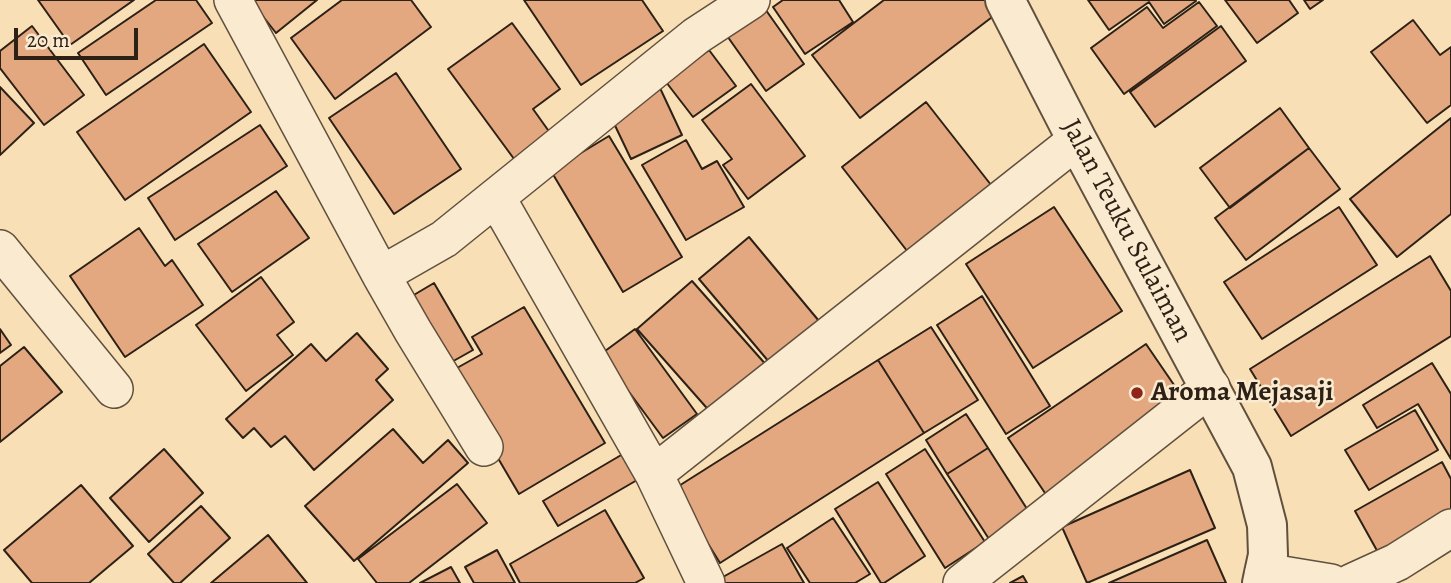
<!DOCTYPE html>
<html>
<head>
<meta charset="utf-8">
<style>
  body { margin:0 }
  #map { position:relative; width:1451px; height:583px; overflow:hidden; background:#f8dfb6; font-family:Alegreya,serif }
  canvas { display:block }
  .scale { position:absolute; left:14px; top:28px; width:124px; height:32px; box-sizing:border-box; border:4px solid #2d2116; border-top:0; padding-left:9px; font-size:21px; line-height:24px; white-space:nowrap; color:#2d2116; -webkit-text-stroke:5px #faead0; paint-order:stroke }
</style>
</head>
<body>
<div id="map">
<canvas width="1451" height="583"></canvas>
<div class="scale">20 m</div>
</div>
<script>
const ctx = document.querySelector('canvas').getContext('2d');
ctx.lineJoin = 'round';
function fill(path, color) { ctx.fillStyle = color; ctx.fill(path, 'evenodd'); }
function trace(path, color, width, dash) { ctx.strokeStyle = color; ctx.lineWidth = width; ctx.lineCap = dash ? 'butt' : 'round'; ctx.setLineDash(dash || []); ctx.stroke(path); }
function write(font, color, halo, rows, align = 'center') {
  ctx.font = font + ' Alegreya,serif'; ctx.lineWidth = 5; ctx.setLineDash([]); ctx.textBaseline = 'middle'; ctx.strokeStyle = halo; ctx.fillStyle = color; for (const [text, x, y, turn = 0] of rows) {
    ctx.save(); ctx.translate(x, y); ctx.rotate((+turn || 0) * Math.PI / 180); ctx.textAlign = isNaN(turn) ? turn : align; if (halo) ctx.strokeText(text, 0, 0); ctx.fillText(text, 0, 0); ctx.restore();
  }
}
const building = new Path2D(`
  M38,0h96l-64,45z
  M156,0h40l16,23 -106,72 -28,-42z
  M250,0h67l-41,33z
  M342,0h69l20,27 -96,72 -44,-61z
  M524,0h118l21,31 -82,54z
  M783,0h56l14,22 -48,32 -32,-47z
  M884,0h108l8,11 -140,107 -48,-63z
  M1088,0h107l1,1 -32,23 -15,-22 -40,28z
  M1225,0h64l9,13 -41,30z
  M1304,0h19l-13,9z
  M1199,2l18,24 -93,68 -33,-46 56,-41 16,21z
  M763,6l41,58 -38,27 -41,-58z
  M1413,20l27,35 11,-8v58l-24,18 -56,-71z
  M512,23l48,66 -27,20 20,28 -36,26 -69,-94z
  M32,26l52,69 -40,30 -44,-57v-17z
  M1221,26l25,35 -91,66 -25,-35z
  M204,44l47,68 -126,88 -48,-68z
  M709,50l27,36 -43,31 -27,-35z
  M396,73l65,96 -67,45 -65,-96z
  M751,84l54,72 -57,43 -25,-34 9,-6 -30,-39z
  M0,87l34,36 -34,32z
  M660,88l22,47 -51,24 -22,-46z
  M926,102l69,88 -84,66 -69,-89z
  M1280,108l29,40 -79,60 -30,-40z
  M1451,118v96l-54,43 -47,-58z
  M260,125l27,41 -112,74 -27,-42z
  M609,136l73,121 -59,35 -72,-121z
  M686,140l16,29 15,-8 27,46 -58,33 -44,-75z
  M1309,148l31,41 -94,71 -31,-42z
  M276,191l33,47 -77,54 -34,-48z
  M1054,207l68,104 -89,57 -67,-104z
  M1339,207l38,58 -115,74 -38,-57z
  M139,228l26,38 7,-6 31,45 -78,52 -55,-81z
  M749,237l75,90 -49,42 -76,-90z
  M1430,256l21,35v45l-160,100 -41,-67z
  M261,277l33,45 -17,13 16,20 -47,36 -50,-66z
  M692,281l76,86 -55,48 -76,-86z
  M434,283l39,67 -32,18 -39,-66z
  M982,296l68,110 -44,28 -69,-109z
  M524,307l81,136 -86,51 -71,-121 34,-19 -10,-17z
  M931,327l47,73 -54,33 -46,-73z
  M0,329l11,16 -11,8z
  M635,329l62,85 -34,24 -62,-84z
  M357,333l31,36 -12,11 17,20 -79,70 -29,-34 -14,11 -17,-19 -11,10 -17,-19 85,-75 15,17z
  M1146,344l39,57 -138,95 -39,-58z
  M24,347l38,45 -62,50v-76z
  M878,360l46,73 -204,130 -46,-74z
  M1432,363l19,31v65l-33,-55 -41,24 -14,-23z
  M1415,410l23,40 -69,40 -24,-40z
  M966,414l22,34 -41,26 -21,-34z
  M393,429l30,34 25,-23 20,23 -114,98 -49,-55z
  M988,448l41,64 -40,27 -42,-65z
  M164,449l39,44 -54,49 -39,-44z
  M925,449l60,93 -40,26 -59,-94z
  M628,451l16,25 -86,50 -15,-25z
  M1442,462l9,17v37l-71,40 -25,-45z
  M1190,470l25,58 -128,55 -25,-56z
  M878,482l47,74 -41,27h-3l-46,-74z
  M457,484l30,39 -78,60h-32l-19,-24z
  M81,485l52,61 -44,37h-57l-28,-33z
  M201,506l29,32 -50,45h-6l-26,-29z
  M605,510l39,68 -9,5h-115l-10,-19z
  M833,518l37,56 -15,9h-45l-23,-35z
  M268,535l39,48h-96z
  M1207,540l19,43h-117z
  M782,544l22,39h-89l-1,-1z
  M497,550l18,33h-41l-9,-16z
  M451,567l9,16h-40z
  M1023,576l4,7h-17z`);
const minor = new Path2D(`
  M233,0l148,275 63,-36 252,-203 55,-36
  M496,197l158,277 52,109
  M0,249l114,140
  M381,275l32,56 71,116
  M654,474l423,-334
  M1264,572l67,11
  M962,583l249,-196
  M1351,583l46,-21 54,-34`);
const tertiary = new Path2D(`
  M1005,0l72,140 175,327 15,58 1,30 -6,28`);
const markers = [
  [1137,393,7,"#8f2418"]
];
const streetNames = [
  ["Jalan Teuku Sulaiman",1126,231,62]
];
const poiNames = [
  ["Aroma Mejasaji",1151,393]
];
fill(building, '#e4a881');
trace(building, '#2d2116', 2);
trace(minor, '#60503e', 40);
trace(tertiary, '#60503e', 42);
trace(minor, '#faead0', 37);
trace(tertiary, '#faead0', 38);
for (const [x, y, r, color] of markers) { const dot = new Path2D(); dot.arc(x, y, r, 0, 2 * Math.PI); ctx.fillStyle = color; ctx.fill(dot); trace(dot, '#faead0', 2.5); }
write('28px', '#2d2116', '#faead0', streetNames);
write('bold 28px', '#2d2116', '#faead0', poiNames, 'left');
</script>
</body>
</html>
